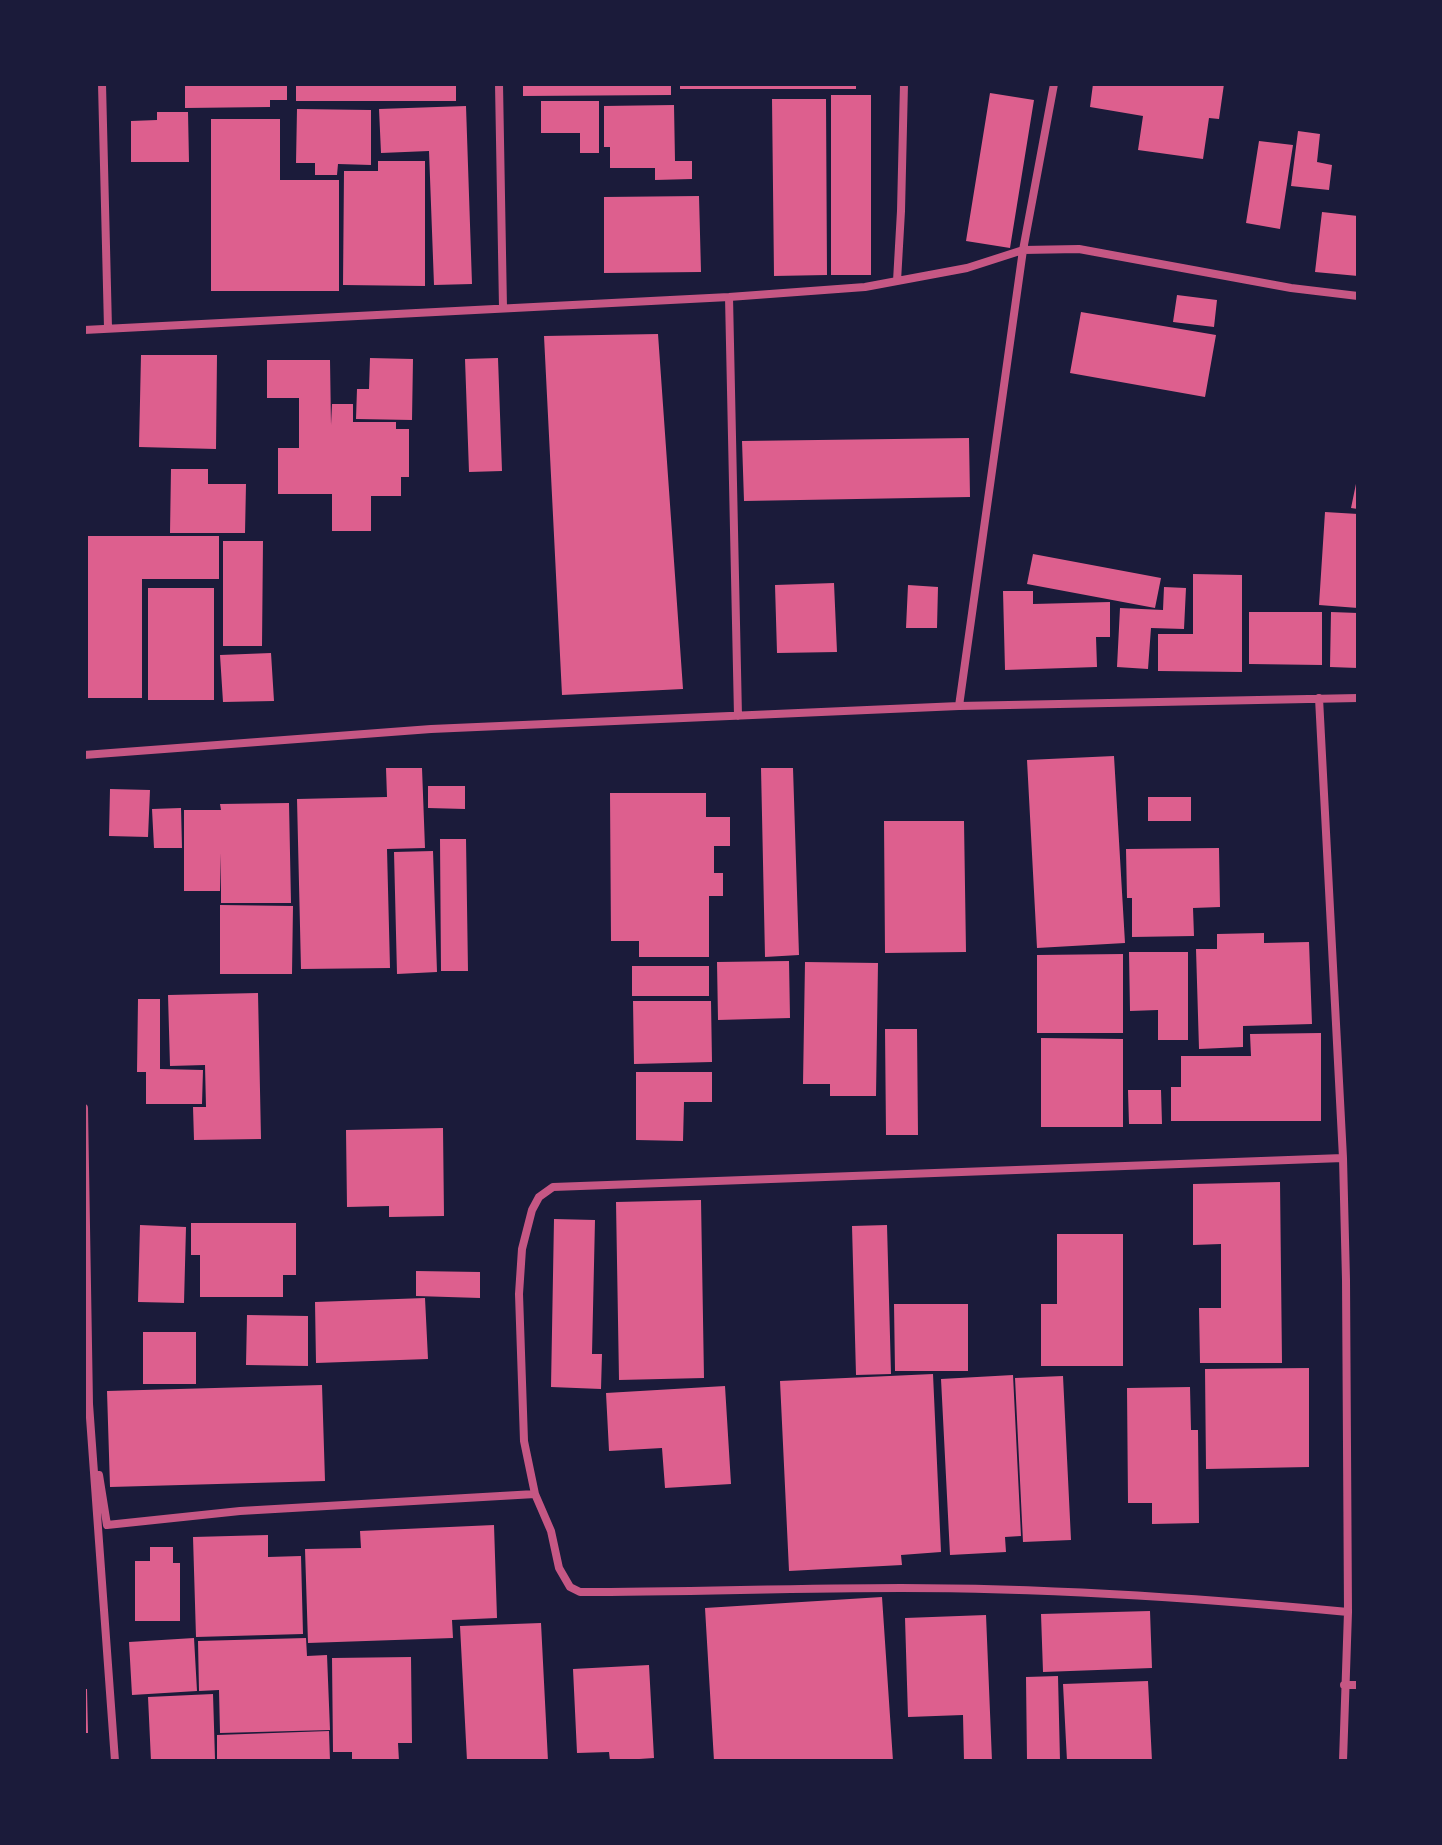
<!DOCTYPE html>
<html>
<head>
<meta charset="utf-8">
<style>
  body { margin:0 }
  #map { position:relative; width:1442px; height:1845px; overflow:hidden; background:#1b1b3a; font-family:Karla,sans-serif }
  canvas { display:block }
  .frame { position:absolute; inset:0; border:86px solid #1b1b3a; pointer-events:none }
</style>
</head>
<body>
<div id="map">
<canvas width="1442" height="1845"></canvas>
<div class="frame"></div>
</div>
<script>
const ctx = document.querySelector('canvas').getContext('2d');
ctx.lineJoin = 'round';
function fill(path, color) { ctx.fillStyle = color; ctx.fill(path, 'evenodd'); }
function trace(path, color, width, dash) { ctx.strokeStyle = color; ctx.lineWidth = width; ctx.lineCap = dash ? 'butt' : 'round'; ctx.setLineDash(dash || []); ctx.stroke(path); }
const building = new Path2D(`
  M185,84h102v16h-17v7l-85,1z
  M296,84h160v17h-160z
  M523,84h148v11l-148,1z
  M680,84h176v5h-176z
  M1093,84h131l-5,35 -10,-1 -6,41 -65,-9 5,-34 -53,-9z
  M990,93l44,7 -24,148 -44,-7z
  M831,95h40v180h-40z
  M772,99h54l1,176 -53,1z
  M541,101h58v52h-19v-20h-39z
  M674,105l1,56h17v18l-37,1v-12h-45v-21h-6v-41z
  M466,106l6,178 -38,1 -5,-134 -48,2 -2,-44z
  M297,109l74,1v55l-33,-1 -1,11h-22v-12h-19z
  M157,112h31l1,50h-58v-41l26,-1z
  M211,119h69v61h59v111h-128z
  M1298,131l22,3 -3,28 15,3 -3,25 -38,-4z
  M1259,141l34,4 -13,84 -34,-6z
  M378,161h47v125l-82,-1 1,-114h34z
  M699,196l2,76 -97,1v-76z
  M1322,212l36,4v60l-43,-4z
  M1177,295l40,5 -3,27 -41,-5z
  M1081,312l135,23 -11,62 -135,-24z
  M658,334l25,355 -121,6 -18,-359z
  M141,355h76l-1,94 -77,-2z
  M370,358l43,1 -1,61 -56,-1 1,-30h12z
  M498,358l4,113 -33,1 -4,-113z
  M267,360h63l1,65 1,-21h21v18h43v7h13v48h-8v19h-30v35h-39v-37h-54v-46h21v-50h-32z
  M969,438l1,59 -226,4 -2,-60z
  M171,469h37v15h38l-1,49h-75z
  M1357,479h1v30l-7,-1z
  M1325,512l33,2v94l-39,-3z
  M88,536h131v43h-77v119h-54z
  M223,541h40l-1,105h-39z
  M1033,554l128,24 -6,30 -128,-24z
  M1193,574l49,1v97l-84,-1v-37h35z
  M834,583l3,69 -60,1 -2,-68z
  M908,585l30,2 -1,41h-31z
  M1164,587l22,1 -2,41 -33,-1 -3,41 -31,-2 3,-59 43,2z
  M148,588h66v112h-66z
  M1003,591h30v13l77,-2v35h-14l1,30 -92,3z
  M1249,612h73v53l-73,-1z
  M1331,612l27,1v55l-28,-1z
  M271,653l3,48 -51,1 -3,-47z
  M1114,756l11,187 -88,5 -10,-188z
  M386,768h36l3,80 -38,1 3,119 -89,1 -4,-170 90,-2z
  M761,768h32l6,187 -34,2z
  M428,786h37v23l-37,-1z
  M110,789l40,1 -2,47 -39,-1z
  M610,793h96v24h24v29h-16v27h9v23h-14v61h-70v-16h-28z
  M1148,797h43v24h-43z
  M289,803l2,100h-70v-50l-1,38h-36v-81h37l-1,-6z
  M181,808l1,40h-28l-2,-39z
  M884,821h80l2,131 -81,1z
  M440,839h26l2,132h-27z
  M1219,848l1,59 -27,1 1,28 -62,1v-39h-5l-1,-49z
  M433,851l4,121 -40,2 -3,-122z
  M220,905l73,1 -1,68h-72z
  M1264,933v10l45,-1 3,82 -69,2v21l-44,2 -3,-100h21v-15z
  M1129,952h59v88h-30v-30l-28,1z
  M1123,954v79h-86v-78z
  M789,961l1,57 -72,2 -1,-58z
  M805,962l73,1 -2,133h-46v-12h-27z
  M632,966h77v30h-77z
  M258,993l3,146 -67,1 -1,-33h13l-1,-42 -35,1 -2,-71z
  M138,999h22v70l43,1 -1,34h-56v-32h-9z
  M633,1001h78l1,61 -78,2z
  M885,1029h32l1,106h-32z
  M1321,1033v88h-150v-34h10v-31h70l-1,-22z
  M1041,1038l82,1v88h-82z
  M636,1072h76v30h-28l-1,39 -47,-1z
  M1128,1090h33l1,34h-33z
  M443,1128l1,88 -55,1v-11l-42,1 -1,-77z
  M1280,1182l2,181h-82l-1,-55h22v-64l-28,1v-61z
  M701,1200l3,178 -85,2 -3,-178z
  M554,1219l41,1 -3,134h10l-1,35 -50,-2z
  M191,1223h105v52h-13v22h-83v-42h-9z
  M140,1225l46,2 -2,76 -46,-1z
  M887,1225l4,149 -35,1 -4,-149z
  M1057,1234h66v132h-82v-62h16z
  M416,1271l64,1v26l-64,-2z
  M425,1298l3,61 -112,4 -1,-61z
  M894,1304h74v67h-73z
  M247,1315l61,1v50l-62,-1z
  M143,1332h53v52h-53z
  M1309,1368v99l-103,2 -1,-100z
  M933,1374l8,178 -40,3 1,10 -113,6 -9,-190z
  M1013,1375l8,161 -16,1 1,15 -56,3 -9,-176z
  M1063,1376l8,164 -48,2 -8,-164z
  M322,1385l3,96 -215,6 -3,-96z
  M725,1386l6,98 -66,4 -3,-40 -53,3 -3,-58z
  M1190,1387l1,43h7l1,93 -47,1v-21h-24l-1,-115z
  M494,1525l3,93 -45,2 1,18 -145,5 -3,-94 56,-1 -1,-17z
  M268,1535v22l33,-1 2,78 -107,3 -3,-100z
  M150,1547h23v16h7v58h-45v-60h15z
  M882,1597l11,164h-179l-9,-153z
  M1150,1611l2,57 -109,4 -2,-58z
  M986,1615l6,146h-28l-1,-46 -55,2 -3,-99z
  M541,1623l7,138h-81l-7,-135z
  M194,1638l3,53 -65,4 -3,-53z
  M306,1638l1,18 20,-1 3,75 -110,3 -1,-43 -20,1 -1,-50z
  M411,1657l1,86h-14l1,18h-47v-9h-19l-1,-94z
  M649,1665l5,93 -44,3 -1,-9 -32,1 -4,-84z
  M1058,1676l2,85h-33l-1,-84z
  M1148,1681l4,80h-85l-4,-77z
  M84,1689h3l1,44h-4z
  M213,1694l2,65 -64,2 -3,-64z
  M329,1731l1,30h-113v-26z`);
const minor = new Path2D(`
  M102,84l6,244
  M499,84l4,224
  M897,281l4,-70 3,-127
  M729,297l9,419
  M84,330l645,-33 136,-10 102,-19 56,-18 56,-1 212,39 67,8
  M1319,698l24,460 3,122 2,332 -5,149
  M959,706l64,-456 31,-166
  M84,755l347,-26 528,-23 399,-8
  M84,1108l5,296 26,357
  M1343,1158l-790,29 -14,10 -7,13 -10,39 -3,45 5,147 11,53 16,37 8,37 11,19 10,5c107,0 214,-4 321,-4 149,0 299,10 447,24
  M99,1475l8,50 133,-14 295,-17
  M1344,1685h14`);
fill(building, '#dd5f8e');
trace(minor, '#c65784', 8);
</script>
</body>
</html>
